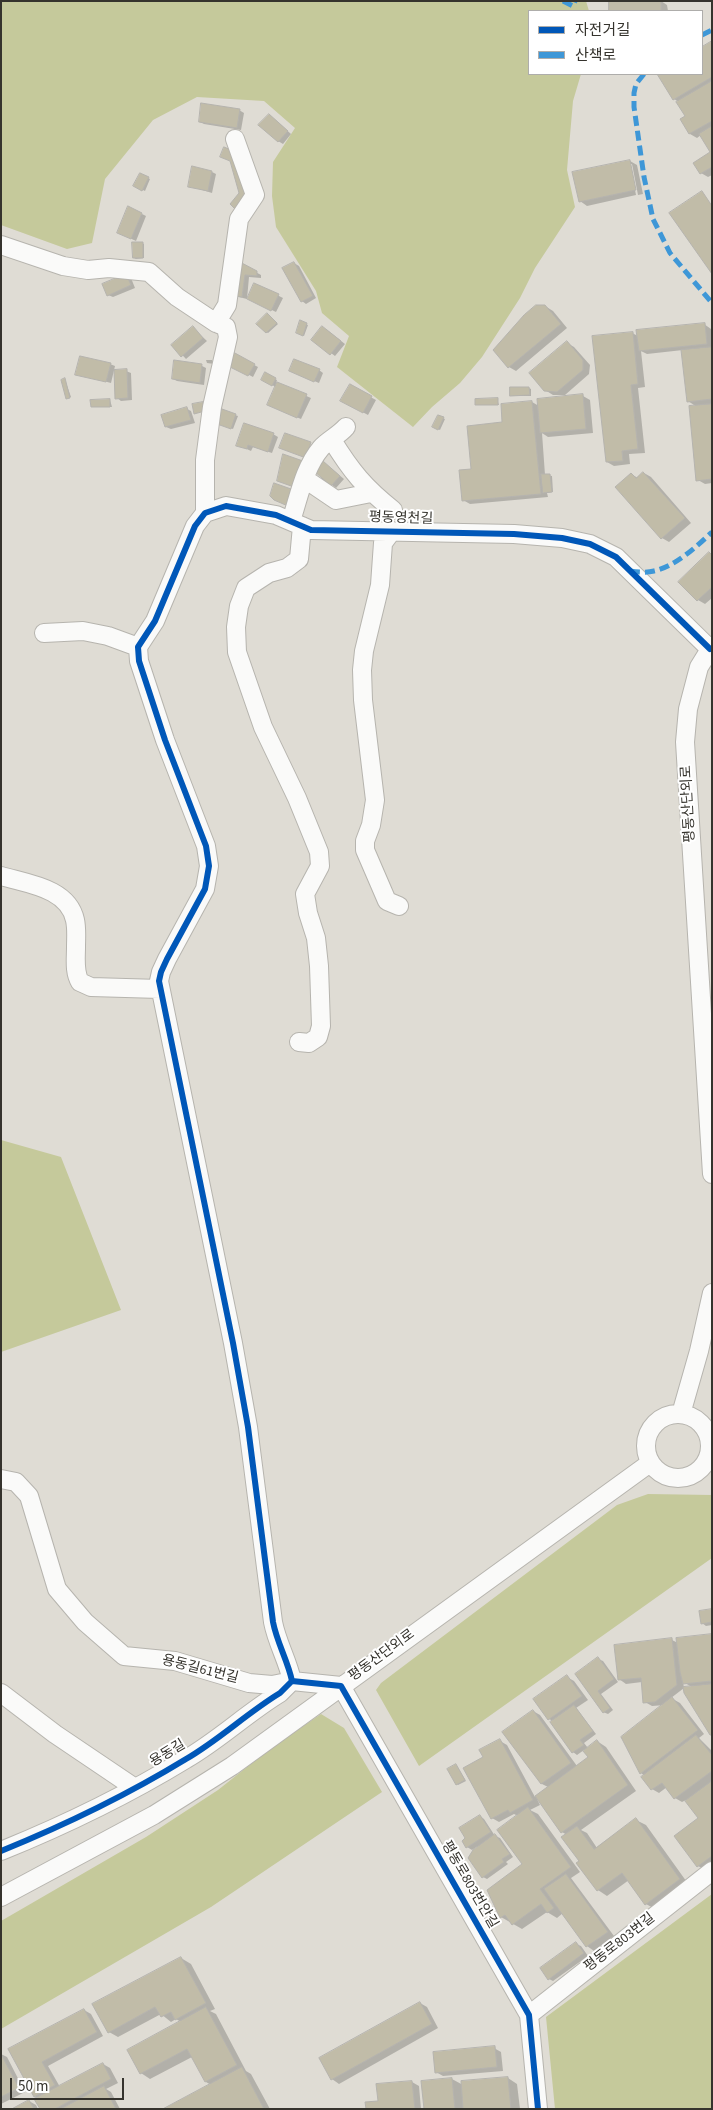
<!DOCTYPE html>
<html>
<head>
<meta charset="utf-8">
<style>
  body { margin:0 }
  #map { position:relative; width:713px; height:2110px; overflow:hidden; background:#dfdcd4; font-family:"Source Sans 3","Noto Sans KR",sans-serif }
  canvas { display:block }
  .frame { position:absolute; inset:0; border:2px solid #35332d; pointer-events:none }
  .legend { position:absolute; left:528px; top:10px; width:175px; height:65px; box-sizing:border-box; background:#fff; border:1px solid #aeadab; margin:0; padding:6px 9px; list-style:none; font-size:15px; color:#35332d }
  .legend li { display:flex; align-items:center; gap:10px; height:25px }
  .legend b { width:25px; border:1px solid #aeadab }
  .scale { position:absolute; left:10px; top:2078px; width:114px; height:22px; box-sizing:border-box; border:2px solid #35332d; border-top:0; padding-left:6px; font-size:15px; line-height:18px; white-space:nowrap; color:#35332d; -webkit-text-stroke:4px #fff; paint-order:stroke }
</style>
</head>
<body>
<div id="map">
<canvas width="713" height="2110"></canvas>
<div class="frame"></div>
<ul class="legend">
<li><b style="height:6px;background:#0057b8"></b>자전거길</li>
<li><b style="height:6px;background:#3e97d7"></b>산책로</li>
</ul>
<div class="scale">50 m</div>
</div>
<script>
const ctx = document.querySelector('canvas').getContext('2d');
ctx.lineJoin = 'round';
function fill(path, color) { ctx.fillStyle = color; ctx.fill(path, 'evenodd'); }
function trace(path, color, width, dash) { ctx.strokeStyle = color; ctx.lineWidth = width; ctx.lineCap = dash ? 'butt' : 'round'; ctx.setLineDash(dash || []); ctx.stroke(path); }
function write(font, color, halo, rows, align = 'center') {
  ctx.font = font + ' "Source Sans 3","Noto Sans KR",sans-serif'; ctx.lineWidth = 4; ctx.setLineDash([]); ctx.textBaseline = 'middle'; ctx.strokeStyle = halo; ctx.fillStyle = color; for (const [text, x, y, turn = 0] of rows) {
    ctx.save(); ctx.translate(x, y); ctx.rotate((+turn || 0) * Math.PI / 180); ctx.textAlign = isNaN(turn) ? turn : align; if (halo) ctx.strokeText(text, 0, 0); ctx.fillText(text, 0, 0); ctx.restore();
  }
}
const green = new Path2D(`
  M1,1h585l3,10h-60v63h52l-8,27 -6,69 8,37 -40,61 -15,30 -38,59 -22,26 -28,24 -19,20 -76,-60 12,-31 -27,-23 -6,-22 -40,-64 -4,-31 1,-34 22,-34 -31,-27 -67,-4 -44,23 -48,59 -13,64 -25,6 -66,-24z
  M1,1140l60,17 60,153 -120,42z
  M648,1494l64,1v63l-293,208 -43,-76 5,-7 236,-178z
  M321,1714l23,14 38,64 -171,115 -210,122v-108l145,-84 72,-47 53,-42z
  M712,1894v215h-157l-9,-92z`);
const shadow = new Path2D(`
  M611,1h50l6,4 1,6h-57z
  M712,42v133l-4,2 -7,-4 11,-21 -11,-17 -4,3 -7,-4 -8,-14 5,-3 -8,-15 -5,-3 -15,-25h43v-26z
  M239,110l5,3 -3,17 -37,-6 -4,-2z
  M273,118l18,16 -8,10 -5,-3z
  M630,161l7,4 6,29 -5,1 -6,-31h-2l6,31 -49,11 -7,-5z
  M212,172l4,2 -4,19 -23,-7z
  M141,174l9,5 -5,12 -10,-5z
  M142,214l4,2 -10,25 -13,-6z
  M142,243l2,1v14l-8,1 -2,-1z
  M239,263l22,12v3l-12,-1 -2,22 -12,-3z
  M294,263l5,3 17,32 -10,6 -4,-3z
  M126,276l5,2 4,10 -22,9 -5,-2z
  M255,284l28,14 -7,14 -23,-11z
  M545,306l8,5 14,17 -51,43 -7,-4z
  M269,315l9,9 -10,9 -2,-1z
  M301,322l7,3 -4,11 -5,-2z
  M704,324l7,5 1,2v152l-7,1 -7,-4 -1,-73 -9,-6 -5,-51 -36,4 -6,-3 4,36 -7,1 7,65 -16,1 1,10 -16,2 -7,-4 25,-129 6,3z
  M193,328l14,13 -21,18 -13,-14z
  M327,330l18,14 -10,12 -4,-3z
  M567,343l7,4 16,18 -1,9 -24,21h-12l-8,-5z
  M233,354l25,13 -5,10 -25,-13z
  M206,360h6l2,4 -7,-1z
  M175,362l27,4 4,2 -2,17 -27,-4 -4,-2z
  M110,364l5,2 -4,17 -34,-9z
  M319,370l4,3 -4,10 -24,-10z
  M126,371l5,2 1,27 -11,1 -4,-3z
  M265,374l12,6 -1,3 35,15 -10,21 -28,-12 3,-20 -14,-7z
  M65,380l6,17 -4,1z
  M350,386l26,14 -8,15 -26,-14z
  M511,388h18l2,1v7h-18l-2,-1z
  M583,396l7,4 3,33 -45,4 -6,-4 3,42 7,1 1,16 -6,1 1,4 -78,7 -7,-4 9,-30 32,-46 28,-22 7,4z
  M497,399l2,6h-23z
  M110,400l2,7h-20z
  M187,409l4,2 4,12 -24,6 -5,-2z
  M223,411l15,5 -5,13 -13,-5z
  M438,416l7,3 -5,11 -6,-3z
  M273,434l5,3 -6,16 -19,-6 -2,4 -13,-6z
  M327,465l17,14 -8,9 -4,-3z
  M644,473l7,4 40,46 -22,19 -7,-4 -45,-51 14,-13 7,4z
  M712,555v43l-7,6 -7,-4 -18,-18z
  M712,1610v15l-6,1 -4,-3z
  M712,1636v99l-20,-48 -9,-5 1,6 -13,10 9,5 24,31 -5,4 13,13v117l-4,3 -10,-5 2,-48 -14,-18 -4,2 -7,-4 -8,-11 -8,6 -7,-4 -9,-12 2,-1 -4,-3 24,-68 -13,1 -7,-4 -3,-20 -16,2 -7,-5 53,-39 6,3z
  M598,1659l5,2 15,21 -17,12 12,16 -5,4 -5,-2 -26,-37z
  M567,1677l7,4 14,19 -12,8 20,26 -12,9 4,5 9,-7 9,6 30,44 -55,39 6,3 10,15 39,-28 10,5 43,60 -34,24 -9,-5 -17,-24 -22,16 -9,-6 -31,-55 -5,-3 -24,-33h-1l3,6 -10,5 8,4 42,58 -9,6 43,58 -20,15 -7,-5 -24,-33 -6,5 -10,-6 -25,17 -21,-12 22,-53 -5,-48 -4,-2 -15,8 -7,-4 -7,-60 15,-17 7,4 28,52 13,-10 -6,-3 -38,-52 29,-21 7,4 37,51 12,-8 -5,-8 -7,5 -4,-3 -20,-31 -4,-2z
  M456,1765l10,16 -8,4 -1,-1z
  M480,1816l4,3 11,17 5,2 13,19 -7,5 2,2 -21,15 -4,-2 -4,-30 -1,-1 -6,4 -5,-3z
  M576,1944l5,2 7,10 -35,25 -4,-2z
  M181,1958l10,6 24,45 -5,2 6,3 30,57 5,3 19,35h-104l45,-24 -5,-3 -14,-25 -42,22 -9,-6 40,-51 -5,-3 -5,3 -10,-8 -43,23 -9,-5z
  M420,2003l7,4 11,21 -99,56 -7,-5z
  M84,2010l7,4 12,22 -55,30 12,21 43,-23 7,4 8,15 -12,6 5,3 9,17h-79l-2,-11 -5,-2 -24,-46z
  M494,2048l7,4 2,19 -60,5 -7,-4z
  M1,2054l6,3 18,35 -24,12z
  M508,2078l9,6 3,25h-95l27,-30 11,6z
  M412,2082l7,4 2,23h-54z
  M29,2101l7,4 2,4h-24z`);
const building = new Path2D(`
  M609,1h52v10h-52z
  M712,41v36l-39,23 -16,-26h45v-27z
  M712,81v40l-23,13 -9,-15 5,-3 -9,-14z
  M201,103l39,6 -3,19 -38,-6z
  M269,114l19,17 -10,11 -20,-17z
  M712,126v41l-12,7 -7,-11 17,-11 -11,-18z
  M224,147l12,5 15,41 -14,18 -7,-7 9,-11 -9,-32 -10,-4z
  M630,160l6,30 -57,12 -7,-30z
  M192,166l20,5 -4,20 -20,-4z
  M140,173l9,4 -7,14 -9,-5z
  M702,191l10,15v68l-43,-61z
  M128,206l14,7 -11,26 -14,-6z
  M132,242h11v16h-10z
  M238,261l19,10v5l-12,-1 -3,22 -8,-1z
  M294,262l19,34 -12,6 -19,-34z
  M126,274l5,11 -24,11 -5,-12z
  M254,283l25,11 -8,17 -24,-12z
  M536,305h9l16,19 -53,44 -15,-18 31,-35z
  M267,313l10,10 -11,10 -10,-9z
  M300,320l7,3 -4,13 -7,-3z
  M705,323l2,21 -68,7 -3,-21z
  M193,326l10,12 -22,19 -10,-12z
  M322,326l19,15 -11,14 -19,-15z
  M633,332l5,52 -7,1 7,64 -16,2 1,10 -17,1 -14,-126z
  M567,341l16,19v10l-26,22 -13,-1 -15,-18z
  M712,347v52l-25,3 -6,-52z
  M233,352l22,12 -7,12 -22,-11z
  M80,356l31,7 -5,19 -31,-7z
  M294,359l26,10 -6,13 -25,-11z
  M174,360l28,4 -2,19 -28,-4z
  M127,369l1,29 -13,1 -1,-29z
  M265,372l11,6 -4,8 -11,-6z
  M65,378l5,20 -4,1 -5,-19z
  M277,382l30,12 -10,24 -30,-13z
  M350,384l22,12 -9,17 -23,-12z
  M510,387h19l1,8 -20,1z
  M583,394l3,35 -46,4 -3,-34z
  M498,398v7h-23v-6z
  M110,399v8h-19l-1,-7z
  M532,401l9,93 -79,7 -3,-31 12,-1 -4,-43 35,-4 -1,-18z
  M203,402l2,9 -11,3 -2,-10z
  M712,404v75l-16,2 -7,-75z
  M187,407l4,13 -26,7 -4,-12z
  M222,409l14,5 -5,15 -14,-5z
  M438,415l6,2 -6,13 -6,-3z
  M244,423l30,10 -6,19 -20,-7 -1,4 -11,-3z
  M285,433l26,9 -5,16 -27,-10z
  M283,454l20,7 -9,26 -17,-6z
  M323,461l17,15 -9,10 -17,-15z
  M643,472l42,46 -24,21 -46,-52 16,-14 5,5z
  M541,474h9l2,18 -9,1z
  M274,483l20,7 -6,16 -14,-6 -4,-4z
  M709,552l3,3v32l-15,14 -19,-19z
  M712,1609v13l-11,2 -2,-13z
  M712,1634v47l-29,3 -3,-12 -4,-34z
  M672,1638l5,47 -22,17 -12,1 -2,-25 -23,2 -4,-35z
  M598,1657l16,22 -16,12 12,17 -7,5 -28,-39z
  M567,1675l15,21 -34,24 -15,-21z
  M712,1684v51h-2l-26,-42 -1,-6z
  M672,1697l26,33 -58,44 -19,-37z
  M574,1705l19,26 -13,9 4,5 -12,8 -22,-31z
  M533,1710l38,53 -30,21 -39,-52z
  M696,1735l16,20v16l-38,28 -12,-16 -11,7 -10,-13z
  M500,1739l33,61 -23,13 -2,-3 -17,9 -28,-51 20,-11 -4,-7z
  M597,1740l31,45 -67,48 -26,-37 53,-39 -5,-6z
  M456,1764l9,16 -9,5 -9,-16z
  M712,1781v75l-15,11 -23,-31 24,-18 -13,-17z
  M528,1807l43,60 -31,22 14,19 -7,5 -6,-9 -29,21 -7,-10 -5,3 -13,-28 35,-26 -25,-34z
  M480,1815l11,17 -25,16 -4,-7 3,-3 -6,-10z
  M636,1818l44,61 -35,26 -23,-32 -25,18 -21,-28 3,-2 -18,-24 16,-11 17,23z
  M495,1834l15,20 -8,5 2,3 -22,16 -14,-20 5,-8z
  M566,1874l42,58 -22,15 -42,-58z
  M576,1942l8,11 -36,27 -8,-12z
  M181,1957l25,46 -31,17 -4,-8 -10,5 -6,-10 -47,26 -16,-29z
  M420,2002l12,22 -101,56 -12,-22z
  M206,2007l31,58 -32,17 -18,-33 -47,25 -13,-24z
  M84,2009l13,23 -55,30 13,23 -21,12 -26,-48z
  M495,2046l2,21 -62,6 -2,-21z
  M1,2054l18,34 -18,9z
  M103,2063l8,16 -56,30h-15l-6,-10z
  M242,2067l22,42h-101z
  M508,2077l3,32h-48l-2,-28z
  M452,2078l3,31h-31l-3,-28z
  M412,2081l3,28h-49l-1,-7 13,-1 -2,-17z
  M104,2086l12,23h-55z
  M29,2100l5,9h-22z`);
const minor = new Path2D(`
  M1,245l62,21 25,4 21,-2 40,4 28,25 39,26 10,4 2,10 -16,70 -7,53v53
  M216,323l11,-18 12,-86 16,-24 -20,-56
  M332,440c19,31 33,48 61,70
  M305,479l31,21 35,-7
  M291,521c8,-24 13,-53 30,-73 7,-8 17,-12 25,-21
  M392,531l-9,12 -3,42 -16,66 -2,19 1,30 12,100 -4,25 -6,16v9l22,51 12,5
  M44,633l39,-2 25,5 30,11
  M712,646l-13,21 -11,42 -3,33 27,432
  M138,647l17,-26 40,-95 10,-13 21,-7 50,9 35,15 203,4 48,4 28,6 26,13 94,92
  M1,876c27,8 67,12 74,44 2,9 1,18 1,27 0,12 -2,25 4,35l11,5 69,2
  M299,1042l10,1 9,-6 3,-11 -2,-60 -3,-28 -8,-25 -3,-19 15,-28 -1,-14 -22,-54 -34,-71 -26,-75 -1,-25 3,-21 7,-18 23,-15 18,-5 12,-9 3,-33
  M681,1414l18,-63 13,-58
  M646 1446a32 32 0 1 1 64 0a32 32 0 1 1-64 0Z
  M1,1479l15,3 13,14 28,93 28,33 39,34 51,5 74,22 23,2 20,-4c-4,-20 -15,-38 -19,-59l-25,-195 -15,-84 -74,-362 2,-9 6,-13 38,-70 4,-23 -3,-20 -41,-106 -26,-79 -1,-14
  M1,1693l54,41 80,54
  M1,1851c64,-26 126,-56 185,-92 33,-19 61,-46 94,-66l12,-12 49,5 188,329 9,94
  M1,1897l153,-82 78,-49 418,-303
  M529,2015l183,-144`);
const quiet = new Path2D(`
  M563,1l10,5 2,-5
  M702,35l10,-5
  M644,74l-8,10 -2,9v14l10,70 9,42 17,34 42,50
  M630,571c7,1 16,2 24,0 22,-5 42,-24 58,-39`);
const cycleway = new Path2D(`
  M292,1681c-4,-20 -15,-38 -19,-59l-25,-195 -15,-84 -74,-362 2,-9 6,-13 38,-70 4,-23 -3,-20 -41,-106 -26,-79 -1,-14 17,-26 40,-95 10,-13 21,-7 50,9 35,15 203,4 48,4 28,6 26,13 94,92
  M1,1851c64,-26 126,-56 185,-92 33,-19 61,-46 94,-66l12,-12 49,5 188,329 9,94`);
const streetNames = [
  ["평동영천길",401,519,2],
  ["평동산단외로",689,804,-93],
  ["평동산단외로",382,1656,-36],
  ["용동길61번길",200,1670,14],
  ["용동길",168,1754,-31],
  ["평동로803번안길",469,1885,60],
  ["평동로803번길",620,1943,-38]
];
fill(green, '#c5c99b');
fill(shadow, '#0003');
fill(building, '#c1bca8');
trace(building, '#b5b3ae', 1);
trace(minor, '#b6b4ae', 20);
trace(minor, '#fafaf9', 18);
trace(quiet, '#3e97d7', 5, [10, 5]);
trace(cycleway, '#0057b8', 6);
write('14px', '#35332d', '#fff', streetNames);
</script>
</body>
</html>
